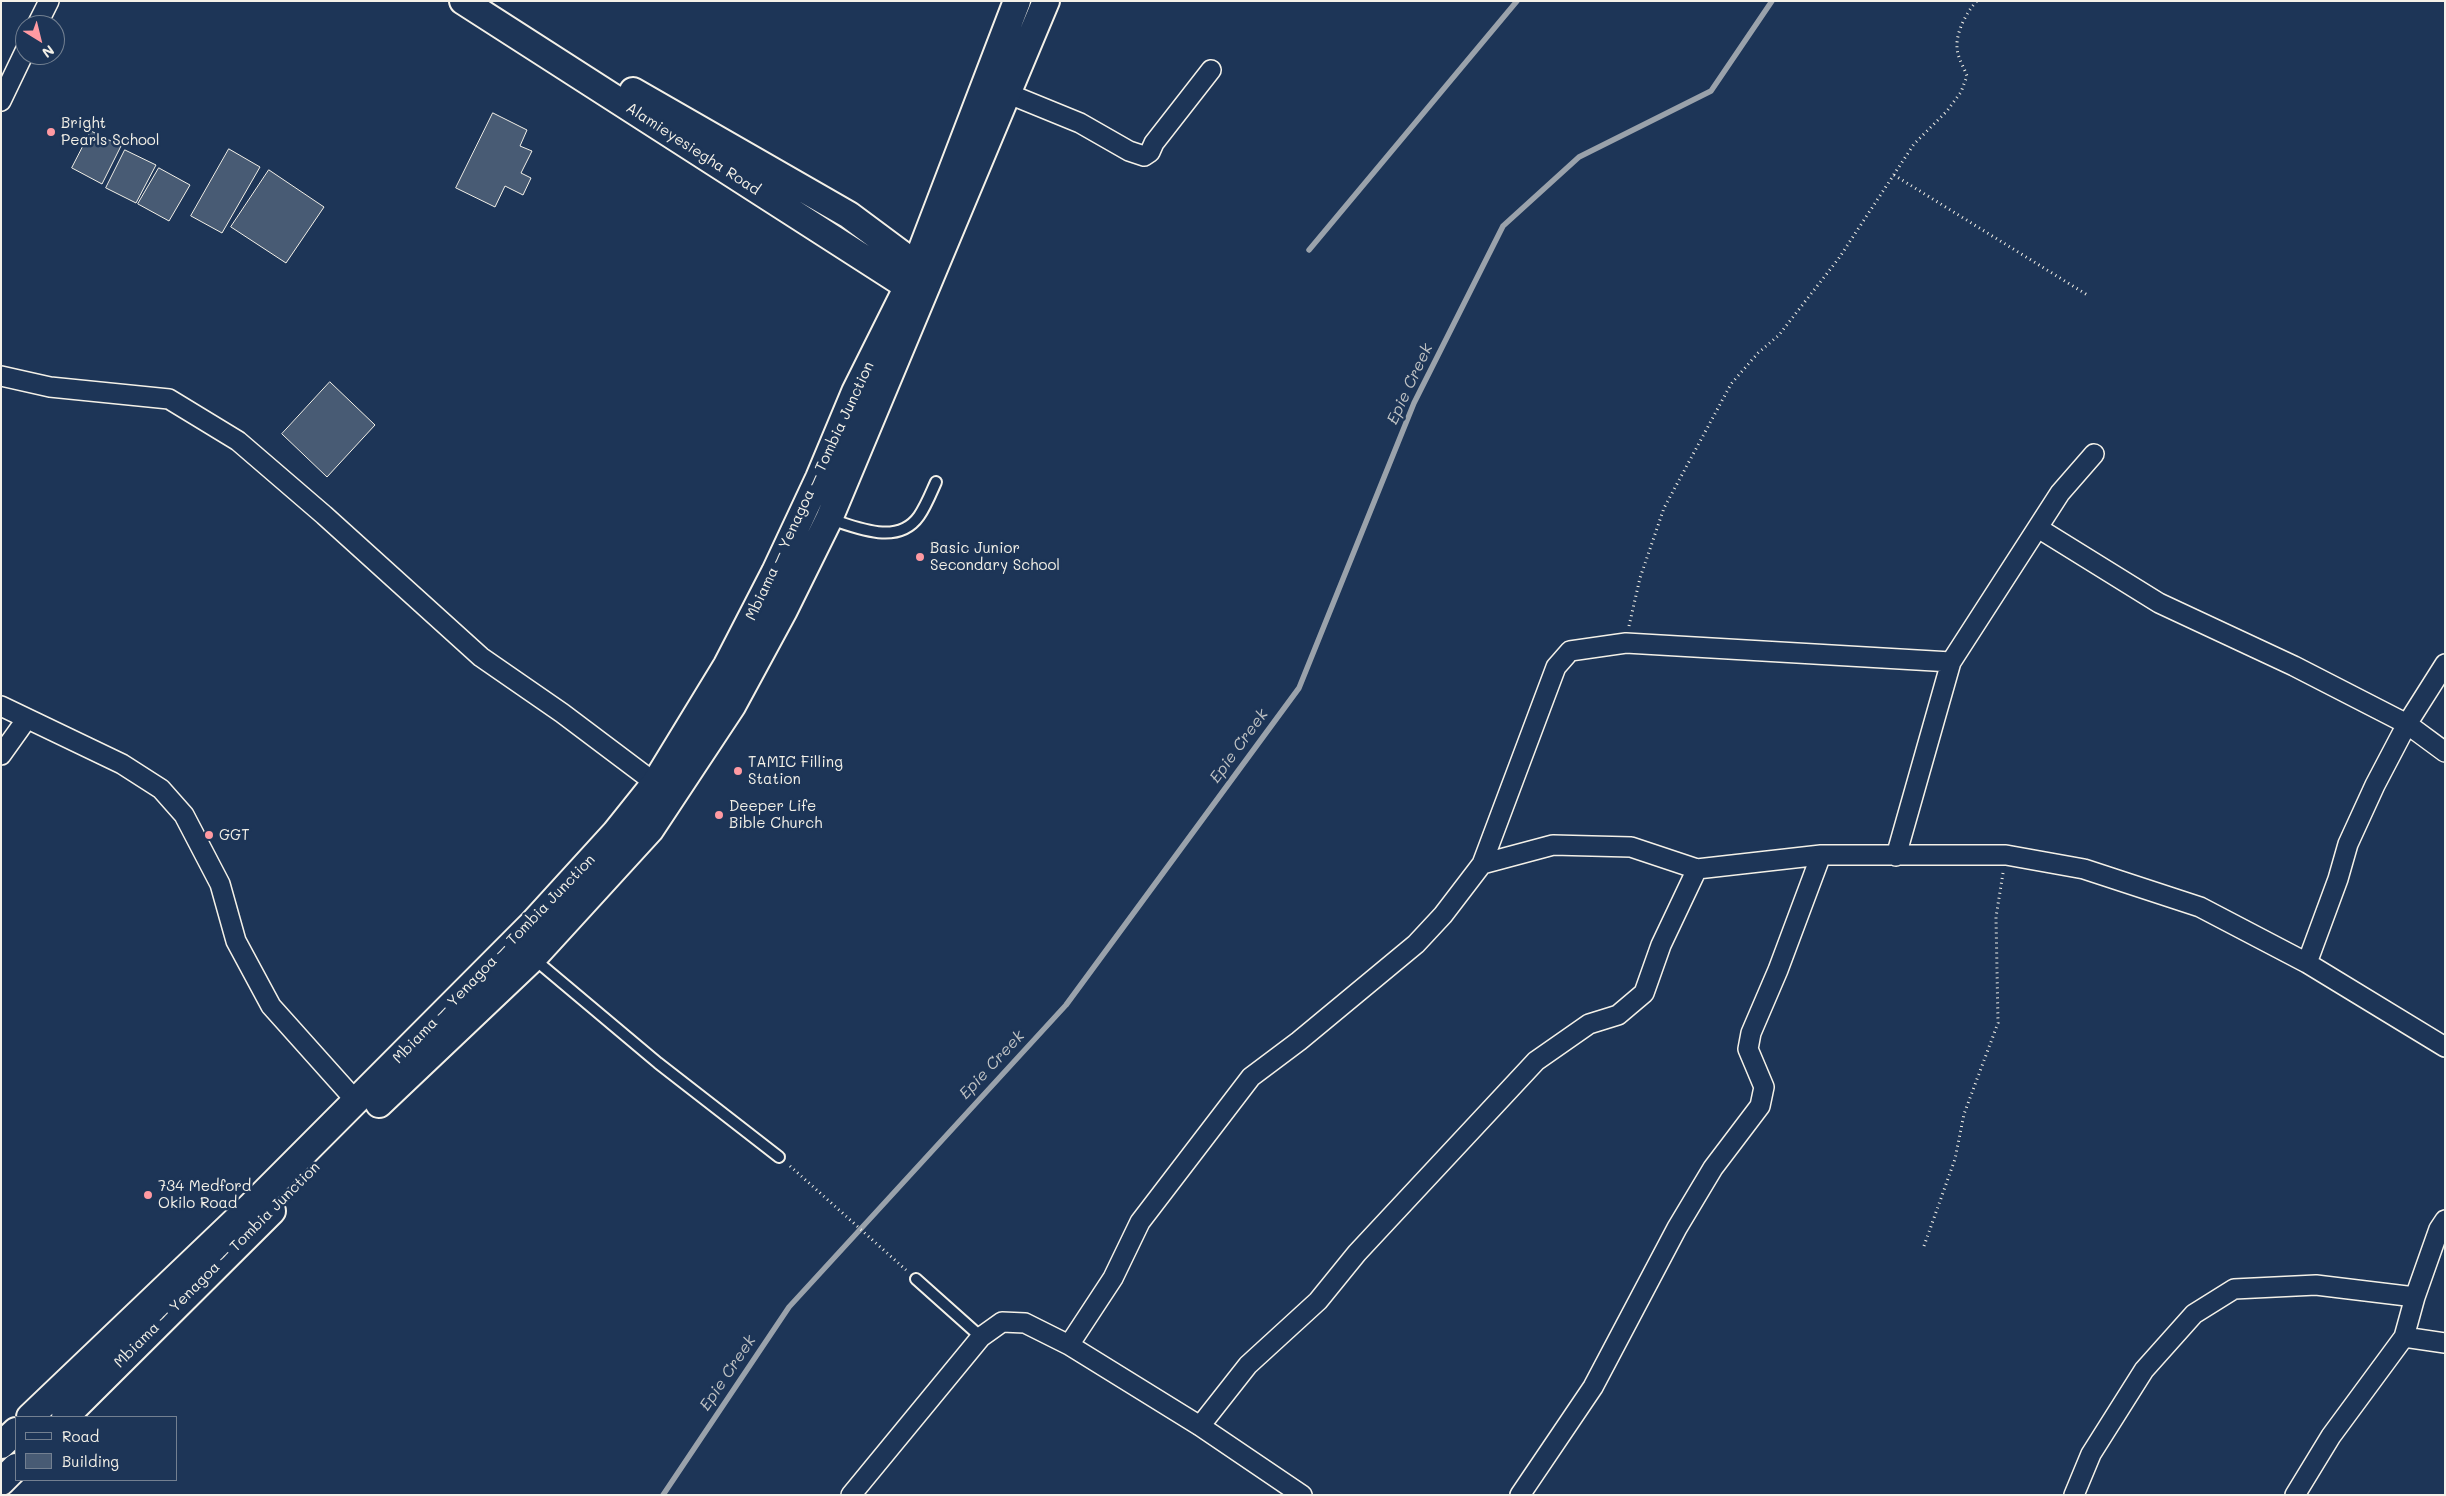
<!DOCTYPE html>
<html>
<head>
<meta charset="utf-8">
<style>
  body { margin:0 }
  #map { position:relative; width:2446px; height:1496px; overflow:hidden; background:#1d3557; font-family:Mali,sans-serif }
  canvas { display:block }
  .frame { position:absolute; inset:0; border:2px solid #f4f1e8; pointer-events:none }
  .legend { position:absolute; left:15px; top:1416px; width:162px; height:65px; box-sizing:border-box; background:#1d3557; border:1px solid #738091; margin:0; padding:6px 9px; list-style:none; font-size:15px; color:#f4f1e8 }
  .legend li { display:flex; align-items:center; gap:10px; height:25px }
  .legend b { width:25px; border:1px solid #738091 }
  .north { position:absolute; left:15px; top:15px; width:50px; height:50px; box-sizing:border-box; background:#1d3557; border:1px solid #738091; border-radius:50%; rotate:144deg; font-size:14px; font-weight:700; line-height:20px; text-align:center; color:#f4f1e8 }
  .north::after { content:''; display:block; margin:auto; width:18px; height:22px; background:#ff9aa2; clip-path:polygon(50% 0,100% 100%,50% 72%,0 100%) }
</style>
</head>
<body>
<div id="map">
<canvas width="2446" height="1496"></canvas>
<div class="frame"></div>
<ul class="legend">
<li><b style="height:6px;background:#1d3557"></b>Road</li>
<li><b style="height:14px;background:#485b74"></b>Building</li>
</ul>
<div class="north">N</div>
</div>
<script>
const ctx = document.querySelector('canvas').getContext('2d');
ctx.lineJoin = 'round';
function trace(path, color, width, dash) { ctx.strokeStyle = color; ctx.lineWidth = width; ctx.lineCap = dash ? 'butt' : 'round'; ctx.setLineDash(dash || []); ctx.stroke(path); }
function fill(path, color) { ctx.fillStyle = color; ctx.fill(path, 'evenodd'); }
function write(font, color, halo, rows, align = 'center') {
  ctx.font = font + ' Mali,sans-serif'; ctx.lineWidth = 5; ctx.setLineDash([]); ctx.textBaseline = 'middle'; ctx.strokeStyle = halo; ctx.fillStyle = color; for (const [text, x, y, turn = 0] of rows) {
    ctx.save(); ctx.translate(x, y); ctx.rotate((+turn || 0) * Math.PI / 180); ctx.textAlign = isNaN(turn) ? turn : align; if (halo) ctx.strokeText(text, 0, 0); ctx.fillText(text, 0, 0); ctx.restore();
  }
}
const stream = new Path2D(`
  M1309,250l208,-249
  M663,1495l126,-188 277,-302 233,-317 115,-285 89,-177 76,-69 132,-66 61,-90`);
const building = new Path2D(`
  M493,113l34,17 -7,16 12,5 -11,22 10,5 -8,17 -18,-9 -10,21 -39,-19z
  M91,131l30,15 -19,38 -30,-16z
  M229,149l31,18 -38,66 -31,-17z
  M125,150l31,15 -20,38 -30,-15z
  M159,168l31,17 -21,36 -31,-17z
  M269,170l55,37 -38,56 -55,-36z
  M330,382l45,43 -48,52 -45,-43z`);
const path = new Path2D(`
  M1894,175l195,121
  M1629,626l11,-48 24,-70 67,-124 27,-31 21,-18 60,-77 75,-114 33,-33 14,-19 6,-16c-3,-9 -10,-19 -10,-29 -1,-15 10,-36 20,-46
  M790,1166l116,104
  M1924,1246l31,-87 9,-45 34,-91 -2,-106 7,-44`);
const lane = new Path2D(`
  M830,519c28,9 68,27 89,-3 7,-10 12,-23 17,-34
  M533,958l125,105 121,94
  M916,1279l65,58`);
const street = new Path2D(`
  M37,25l12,-24
  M1009,94l71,29 49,28 15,5 6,-4 4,-9 57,-73
  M1,101l24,-50
  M1,376l49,11 119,12 69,42 86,74 157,142 81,56 93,70
  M2038,528l121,75 135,63 113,58 38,28
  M1,706l121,58 39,25 23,26 36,69 16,57 35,65 85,95
  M1,755l25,-35
  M1896,856l55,-194 109,-169 34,-39
  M1482,864l71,-19 78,2 66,22 124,-14h185l78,14 116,38 107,56 138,84
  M2307,963l31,-84 10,-35 27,-59 32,-61 38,-60
  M2404,1337l41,6
  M1069,1345l44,-67 27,-56 111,-145 48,-36 117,-97 27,-29 39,-51 74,-197 14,-16 56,-8 325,19
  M1200,1426l48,-61 70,-64 39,-48 179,-192 53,-37 29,-9 26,-22 17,-48 36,-76
  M851,1495l130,-158 21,-15 23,1 44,22 131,81 102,69
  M1520,1495l73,-108 84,-159 36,-60 47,-62 4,-19 -16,-38 3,-16 27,-63 43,-115
  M2074,1495l17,-41 53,-84 50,-56 40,-25 82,-4 99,12
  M2295,1495l36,-59 73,-99 11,-40 24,-68 6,-9`);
const secondary = new Path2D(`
  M463,1l458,294
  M633,91l216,124 78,58
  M379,1104l154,-146 117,-128 82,-124 52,-96 45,-91 217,-518
  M30,1417l220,-210 282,-283 83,-91 40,-50 72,-118 48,-93 44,-94 36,-86 52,-104 110,-287
  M65,1417l207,-206
  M1,1445l15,-14
  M1,1482l15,-15`);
const markers = [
  [51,132,5,"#ff9aa2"],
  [920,557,5,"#ff9aa2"],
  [738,771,5,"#ff9aa2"],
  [719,815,5,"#ff9aa2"],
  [209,835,5,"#ff9aa2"],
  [148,1195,5,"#ff9aa2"]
];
const poiNames = [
  ["Bright",61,123],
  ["Pearls School",61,140],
  ["Basic Junior",930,548],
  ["Secondary School",930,565],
  ["TAMIC Filling",748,762],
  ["Station",748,779],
  ["Deeper Life",729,806],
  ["Bible Church",729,823],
  ["GGT",219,835],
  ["734 Medford",158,1186],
  ["Okilo Road",158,1203]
];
const streetNames = [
  ["Alamieyesiegha Road",693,149,33],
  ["Mbiama – Yenagoa – Tombia Junction",810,491,-65],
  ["Mbiama – Yenagoa – Tombia Junction",494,959,-46],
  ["Mbiama – Yenagoa – Tombia Junction",217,1265,-45]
];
const waterNames = [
  ["Epie Creek",1410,384,-65],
  ["Epie Creek",1239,746,-54],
  ["Epie Creek",992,1065,-47],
  ["Epie Creek",728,1373,-56]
];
trace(stream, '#9aa2ab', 5.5);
fill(building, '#485b74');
trace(building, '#f4f1e8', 1);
trace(lane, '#f4f1e8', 14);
trace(street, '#f4f1e8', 22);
trace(secondary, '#f4f1e8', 30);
trace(path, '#f4f1e8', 3, [1, 4]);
trace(lane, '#1d3557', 10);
trace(street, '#1d3557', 19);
trace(secondary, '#1d3557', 26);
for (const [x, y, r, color] of markers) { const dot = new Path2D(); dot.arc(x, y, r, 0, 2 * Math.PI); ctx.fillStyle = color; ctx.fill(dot); trace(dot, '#1d3557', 2); }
write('15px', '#f4f1e8', '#1d3557', poiNames, 'left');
write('15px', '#f4f1e8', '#1d3557', streetNames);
write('italic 16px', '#c0c3c4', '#1d3557', waterNames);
</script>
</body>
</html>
